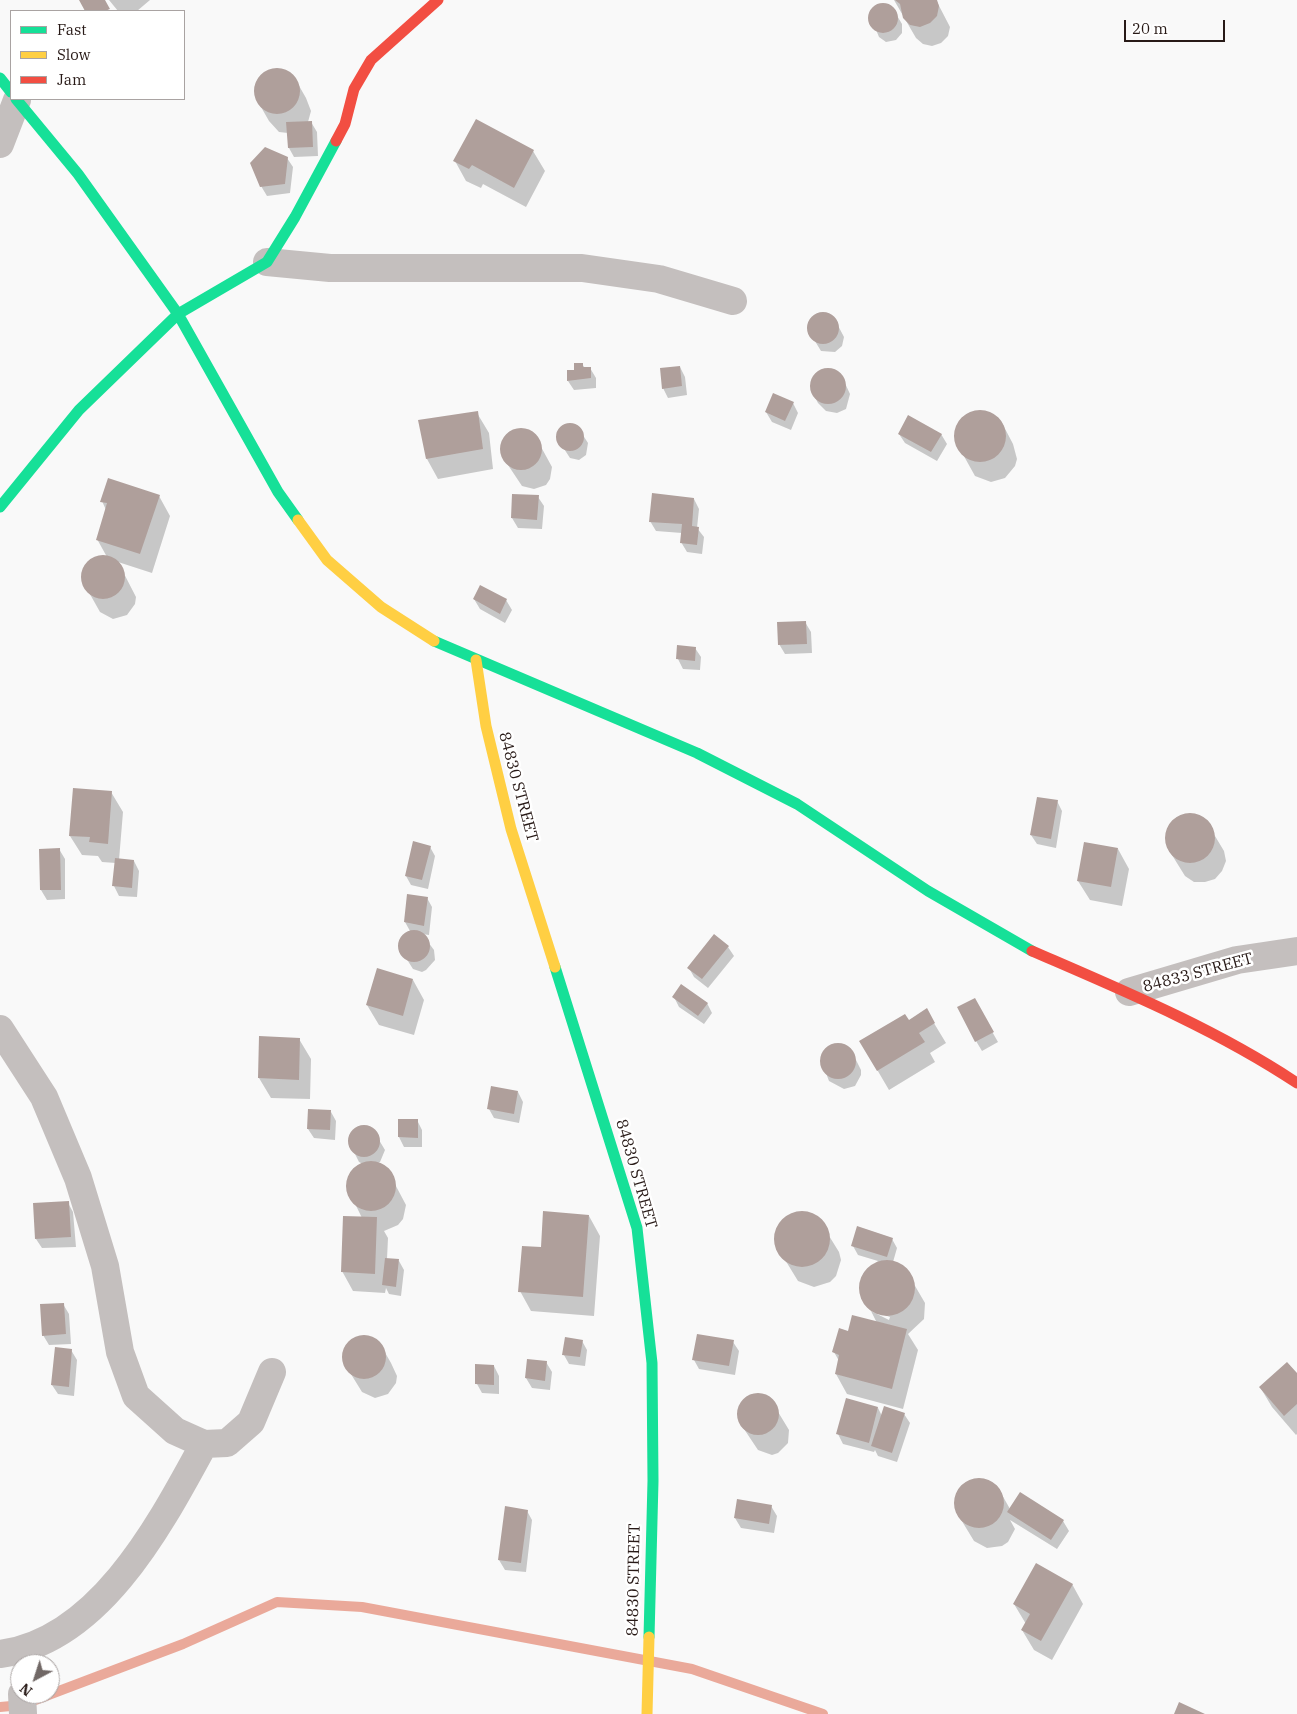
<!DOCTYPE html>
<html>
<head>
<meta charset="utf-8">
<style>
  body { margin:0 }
  #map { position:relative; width:1297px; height:1714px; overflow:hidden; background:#f9f9f9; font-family:"IBM Plex Serif",serif }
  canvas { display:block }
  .legend { position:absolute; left:10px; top:10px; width:175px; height:90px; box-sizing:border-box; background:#fff; border:1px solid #a9a3a2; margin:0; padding:6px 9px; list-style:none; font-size:15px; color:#281a17 }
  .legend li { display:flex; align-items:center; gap:10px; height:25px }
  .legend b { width:25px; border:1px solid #a9a3a2 }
  .north { position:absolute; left:10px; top:1654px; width:50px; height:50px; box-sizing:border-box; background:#fff; border:1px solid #a9a3a2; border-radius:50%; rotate:220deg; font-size:14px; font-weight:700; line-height:20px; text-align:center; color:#281a17 }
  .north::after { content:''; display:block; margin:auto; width:18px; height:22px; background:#716866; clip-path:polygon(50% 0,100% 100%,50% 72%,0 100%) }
  .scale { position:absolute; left:1124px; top:20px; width:101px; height:22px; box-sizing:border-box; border:2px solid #281a17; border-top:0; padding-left:6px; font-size:15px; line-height:18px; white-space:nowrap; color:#281a17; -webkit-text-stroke:4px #fff; paint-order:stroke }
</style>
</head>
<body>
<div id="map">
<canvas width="1297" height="1714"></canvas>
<ul class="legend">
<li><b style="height:6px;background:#16e098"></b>Fast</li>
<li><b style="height:6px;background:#ffcf43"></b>Slow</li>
<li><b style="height:6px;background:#f24e42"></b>Jam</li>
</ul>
<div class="north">N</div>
<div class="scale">20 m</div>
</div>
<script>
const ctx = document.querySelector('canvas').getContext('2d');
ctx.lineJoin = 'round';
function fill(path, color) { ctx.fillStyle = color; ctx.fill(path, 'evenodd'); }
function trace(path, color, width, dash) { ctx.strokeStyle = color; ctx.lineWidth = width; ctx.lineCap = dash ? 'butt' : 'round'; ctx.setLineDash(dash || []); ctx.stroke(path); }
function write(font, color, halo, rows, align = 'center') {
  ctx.font = font + ' "IBM Plex Serif",serif'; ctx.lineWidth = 5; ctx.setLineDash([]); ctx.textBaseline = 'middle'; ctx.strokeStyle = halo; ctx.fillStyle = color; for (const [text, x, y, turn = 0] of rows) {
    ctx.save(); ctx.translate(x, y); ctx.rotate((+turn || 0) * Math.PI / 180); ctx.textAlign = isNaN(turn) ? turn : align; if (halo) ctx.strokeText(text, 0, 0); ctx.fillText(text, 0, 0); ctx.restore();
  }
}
const shadow = new Path2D(`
  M109,0h41l-13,11h-19z
  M894,0h42l14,27 -2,9 -7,7 -9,3 -9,-2 -7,-6z
  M886,5l10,9 6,10v9l-6,7 -10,2 -7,-5 -9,-22 8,-9z
  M269,70h14l11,7 12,21 5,13 -3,11h3l6,10 1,24 -24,1 -5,-9 -1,-15 -9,-1 -10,-11 -12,-21 -2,-15 3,-6z
  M533,151l12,20 -19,36 -43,-23 -2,4 -15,-7 -11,-20z
  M287,158l6,9 -3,26 -23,3 -6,-10z
  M825,313l9,5 10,19 -2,9 -7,6 -14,-1 -14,-23 4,-10z
  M582,364l3,4h5l6,10v10l-22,2 -6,-9z
  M680,367l5,10 2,18 -19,3 -5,-10z
  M819,372h16l8,7 7,15 -4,15 -9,4 -11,-2 -8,-8 -6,-11v-11z
  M793,403l5,10 -7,17 -19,-8 -6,-10z
  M477,413l12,20 4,36 -55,10 -11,-20 -7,-38z
  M972,413h18l12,10 11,21 4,15 -2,7 -10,12 -14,4 -16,-6 -20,-36 4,-17z
  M569,424l8,2 11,17 -2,12 -7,5 -9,-2 -13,-20 2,-7z
  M522,429l12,5 18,33 -2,12 -4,6 -12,4 -12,-3 -20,-30v-14l7,-10z
  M899,434h42l6,10 -10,17 -32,-18z
  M159,496l11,20 -18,57 -34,-11 18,35 -1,7 -8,11 -14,4 -13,-7 -18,-32v-6l6,-12 6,-4 13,-1 -10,-18 9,-29 -4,-9z
  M538,497l6,9 -2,23 -24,-1 -6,-10z
  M694,499l5,10 -2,19 7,9 -2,17 -15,-2 -6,-10 1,-9 -26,-2 -6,-10z
  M481,587l25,13 6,10 -7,13 -25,-14 -6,-10z
  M805,622l6,10 1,21 -27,1 -6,-10z
  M695,648l6,9 -1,13 -17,-1 -5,-10z
  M111,792l12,20 -4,48 15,1 5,10 -2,26 -18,-1 -5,-10 2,-23 -14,-1 -4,-6 -16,-1 -12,-19z
  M1057,801l5,10 -6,37 -19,-4 -6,-9z
  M1186,814l11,1 9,6 18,30 2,10 -4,10 -7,8 -10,3h-11l-9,-6 -18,-29 -1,-11 3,-10 7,-8z
  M430,847l5,9 -7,33 -17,-4 -5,-9z
  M59,849l6,10v40l-18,1 -6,-10v-40z
  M1118,849l11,20 -7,37 -32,-6 -12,-19z
  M427,898l5,9 -3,28 -7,-1 12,16 1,10 -9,10 -4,2 -9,-3 -14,-22 3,-11 8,-5 -5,-9z
  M728,947l6,9 -26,32 -14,-11 -5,-9z
  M413,980l11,20 -10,35 -35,-10 -12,-20z
  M674,997l33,6 5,10 -8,11 -25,-17z
  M974,1000l24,42 -16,9 -6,-10z
  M926,1010l20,33 -16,10 5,9 -46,28 -17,-29 36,-40z
  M260,1037l39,2 12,20 -1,40 -39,-1 -12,-20z
  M839,1044l11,4 11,22v5l-6,11 -11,3 -15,-8 -8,-21 4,-9z
  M518,1092l5,10 -4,21 -25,-5 -5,-9z
  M331,1112l5,9 -1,19 -21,-2 -6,-9z
  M399,1120h18l5,10v17h-18l-5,-10z
  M361,1127l10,1 8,12 6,10 -5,12 -4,2 12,7 18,34 -3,14 -5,6 -14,6 4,7 -1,21 12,2 5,9 -3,26 -12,-2 -3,-6 -1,5 -32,-2 -11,-20 20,-53 -15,-31 5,-16 6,-5 7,-1 -6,-3 -10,-20 3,-10z
  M68,1203l5,9 3,35 -34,1 -6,-9z
  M801,1213l17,5 21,34 2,8 -5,16 -6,6 -16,5 -16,-6 -22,-36 2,-18 14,-12z
  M589,1216l11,20 -6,80 -63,-5 -11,-20 22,-43z
  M892,1239l5,9 -4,14 11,5 21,36 -1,16 -16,15 10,16 -15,59 -56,-15 -11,-20 3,-13 -5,-9 15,-20 28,-9 -6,-12 18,9 1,-3 -20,-7 -10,-18 3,-18 15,-13 -20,-6 -5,-9z
  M63,1304l6,10 2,30 -22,1 -6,-10z
  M361,1336h7l11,6 12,21 6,13 -1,7 -8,11 -13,4 -13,-6 -16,-26 -2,-13 6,-11z
  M582,1341l5,9 -2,16 -16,-2 -5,-9z
  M733,1342l6,9 -4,24 -36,-6 -5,-9z
  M71,1350l6,10 -3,36 -16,-2 -6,-9z
  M546,1362l6,10 -2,18 -18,-2 -6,-10z
  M494,1366l5,10v18l-17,-1 -5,-9z
  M1297,1375v59l-1,1 -24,-28 -12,-20z
  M752,1394l12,1 5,2 20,33 -1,13 -10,10 -6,2 -14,-5 -16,-24 -4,-12 4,-12z
  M878,1408l4,8 22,-2 6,9 -13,39 -19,-6 -3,-6 -1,2 -31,-8 -5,-10z
  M982,1479l15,7 13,23 53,12 6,10 -12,18 -47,-29 5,9 -7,13 -6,4 -15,2 -13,-7 -17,-28 -1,-17 10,-13z
  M771,1506l6,10 -3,17 -33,-5 -6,-10z
  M527,1511l5,9 -6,52 -21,-2 -6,-10z
  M1072,1584l11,20 -31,56 -18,-10 -12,-20 4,-6 -12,-20z`);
const stream = new Path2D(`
  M0,1707l22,-2 161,-61 94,-42 85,5 330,62 131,45`);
const building = new Path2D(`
  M79,0h26l5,9 -5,2h-20z
  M895,0h42l2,6 -2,10 -7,7 -10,4 -10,-2 -7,-7 -3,-14z
  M868 18a15 15 0 1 1 30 0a15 15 0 1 1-30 0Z
  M254 91a23 23 0 1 1 46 0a23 23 0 1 1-46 0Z
  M476,119l58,31 -20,38 -42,-23 -3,4 -16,-8z
  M312,121l1,26 -25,1 -2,-26z
  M265,147l23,10 -3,27 -25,3 -10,-24z
  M807 328a16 16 0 1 1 32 0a16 16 0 1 1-32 0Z
  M574,363h9v4h8v11l-24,3v-11h7z
  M680,366l2,20 -20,3 -2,-21z
  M810 386a18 18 0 1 1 36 0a18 18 0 1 1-36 0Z
  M773,393l21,9 -9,19 -20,-9z
  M954 436a26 26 0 1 1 52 0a26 26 0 1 1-52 0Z
  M478,411l5,38 -57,10 -8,-39z
  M908,415l34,19 -11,18 -33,-18z
  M556 437a14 14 0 1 1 28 0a14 14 0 1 1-28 0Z
  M500 449a21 21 0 1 1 42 0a21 21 0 1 1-42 0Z
  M108,478l52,17 -20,59 -44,-14 11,-37 -7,-1z
  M652,493l42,5 -2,28 7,1 -2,18 -17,-2 2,-19 -33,-2z
  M512,494l27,1 -2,25 -26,-2z
  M81 577a22 22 0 1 1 44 0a22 22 0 1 1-44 0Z
  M480,585l27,14 -7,15 -27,-15z
  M806,621l1,23 -29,1 -1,-23z
  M677,645l19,2 -1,14 -19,-2z
  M73,788l39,3 -4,53 -19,-2 1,-5 -21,-1z
  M1037,797l21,3 -7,39 -21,-4z
  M1165 838a25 25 0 1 1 50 0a25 25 0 1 1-50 0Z
  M413,841l18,5 -9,34 -17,-4z
  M1084,842l34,6 -7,39 -34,-6z
  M60,848l1,42h-21l-1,-41z
  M115,858l19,2 -2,28 -20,-2z
  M407,894l21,3 -4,29 -20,-4z
  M398 946a16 16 0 1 1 32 0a16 16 0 1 1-32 0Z
  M714,934l15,12 -27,33 -15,-11z
  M377,968l36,11 -10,37 -37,-11z
  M681,984l27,19 -10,13 -26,-19z
  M975,998l19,34 -19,10 -18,-35z
  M927,1008l8,15 -16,10 6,9 -48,29 -18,-30 46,-27 4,6z
  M259,1036l41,2 -1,42 -41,-2z
  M820 1061a18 18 0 1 1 36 0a18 18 0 1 1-36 0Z
  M491,1086l27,5 -4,23 -27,-5z
  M308,1109l23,1 -1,20 -23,-1z
  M398,1119h20v19l-20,-1z
  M348 1141a16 16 0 1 1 32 0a16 16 0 1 1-32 0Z
  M346 1186a25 25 0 1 1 50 0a25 25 0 1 1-50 0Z
  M69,1201l2,36 -36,2 -2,-36z
  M543,1211l46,4 -6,82 -65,-5 4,-46 19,1z
  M774 1239a28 28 0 1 1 56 0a28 28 0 1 1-56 0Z
  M343,1216l34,1 -2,57 -34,-2z
  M857,1226l36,12 -6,19 -36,-11z
  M385,1258l14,1 -3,28 -14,-2z
  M859 1288a28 28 0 1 1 56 0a28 28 0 1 1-56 0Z
  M64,1303l2,31 -24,2 -2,-32z
  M852,1315l55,14 -15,60 -57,-15 4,-19 -7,-3 7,-24 9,3z
  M697,1334l37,6 -5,26 -37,-6z
  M342 1357a22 22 0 1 1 44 0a22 22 0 1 1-44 0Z
  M565,1337l18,3 -3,17 -18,-2z
  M55,1347l17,2 -3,38 -18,-2z
  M527,1359l20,2 -2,20 -20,-3z
  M1287,1362l10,11v31l-13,12 -25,-29z
  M475,1364l19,1v20l-19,-1z
  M737 1414a21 21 0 1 1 42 0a21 21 0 1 1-42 0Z
  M846,1398l32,9 -9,36 -33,-9z
  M884,1406l21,7 -13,40 -21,-7z
  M954 1503a25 25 0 1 1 50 0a25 25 0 1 1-50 0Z
  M1020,1492l44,28 -13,20 -44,-28z
  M737,1499l35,6 -3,19 -35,-6z
  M505,1506l23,4 -7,53 -23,-3z
  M1036,1563l37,21 -32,57 -20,-11 9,-16 -17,-10z
  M1179,1702l26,12h-31z`);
const street = new Path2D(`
  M0,144l17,-44
  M267,262l63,6h252l77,11 74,22
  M1129,992l108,-32 60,-9
  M0,1029l44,68 34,81 27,88 15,86 16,44 39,35 29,13 23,-1 24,-21 21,-50
  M0,1654c100,-13 161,-131 204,-210
  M22,1694l1,20`);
const fast = new Path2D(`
  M0,78l11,14
  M16,99l62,75 100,140 100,178 20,28
  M0,507l79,-97 99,-96 89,-52 28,-45 41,-76
  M434,641l263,112 100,51 131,87 104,60
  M555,967l82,261 15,135 1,118 -4,156`);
const slow = new Path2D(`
  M298,520l29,40 54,47 53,34
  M476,660l10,66 25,103 44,138
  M647,1714l2,-77`);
const jam = new Path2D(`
  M336,141l9,-17 9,-35 17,-29 67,-60
  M1032,951c90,39 182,77 265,132`);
const streetNames = [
  ["84830 STREET",518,787,75],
  ["84833 STREET",1198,973,-15],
  ["84830 STREET",636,1174,74],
  ["84830 STREET",634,1580,-89]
];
fill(shadow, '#0003');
trace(stream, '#eaa99a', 10);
fill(building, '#af9f9b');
trace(street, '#c4bfbe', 28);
trace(fast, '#16e098', 11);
trace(slow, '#ffcf43', 11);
trace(jam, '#f24e42', 11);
write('16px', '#281a17', '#fff', streetNames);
</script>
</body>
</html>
